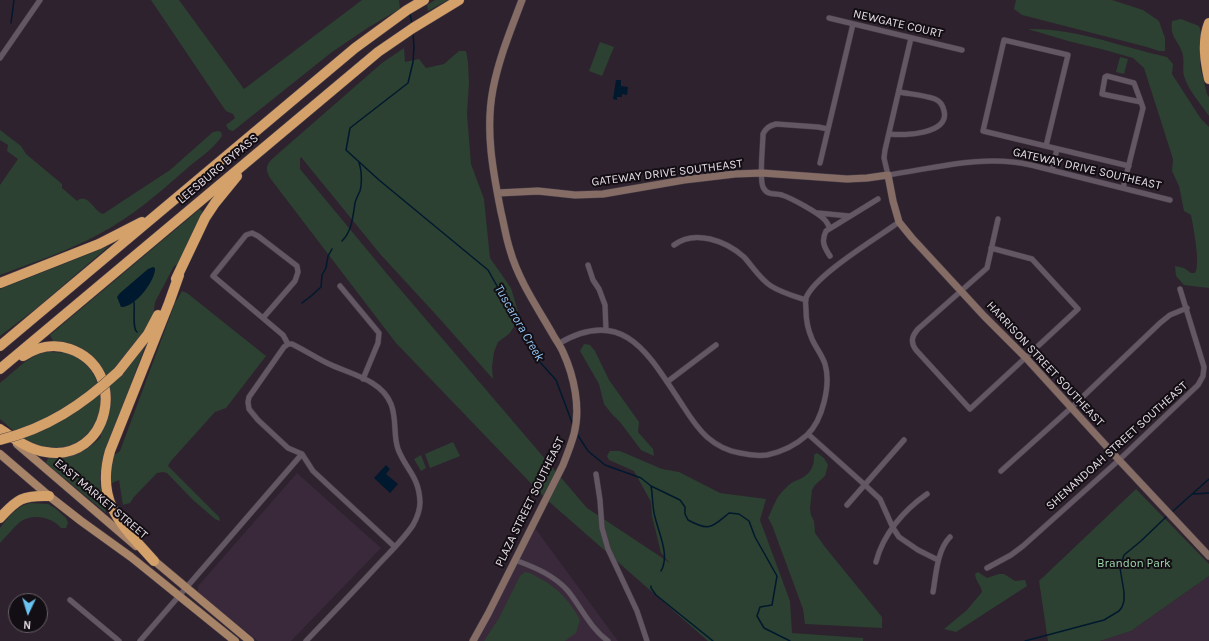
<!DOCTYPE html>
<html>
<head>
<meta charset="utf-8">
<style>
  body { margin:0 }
  #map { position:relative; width:1209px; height:641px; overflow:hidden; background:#2e222e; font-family:Karla,sans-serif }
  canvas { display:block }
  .north { position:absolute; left:8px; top:593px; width:40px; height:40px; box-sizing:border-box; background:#130e13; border:1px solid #676167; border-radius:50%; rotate:184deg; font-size:11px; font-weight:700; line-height:16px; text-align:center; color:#e5dde5 }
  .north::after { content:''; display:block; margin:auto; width:14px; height:18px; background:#6ac3f1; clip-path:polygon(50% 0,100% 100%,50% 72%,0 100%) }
</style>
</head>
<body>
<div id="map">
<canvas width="1209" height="641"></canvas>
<div class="north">N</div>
</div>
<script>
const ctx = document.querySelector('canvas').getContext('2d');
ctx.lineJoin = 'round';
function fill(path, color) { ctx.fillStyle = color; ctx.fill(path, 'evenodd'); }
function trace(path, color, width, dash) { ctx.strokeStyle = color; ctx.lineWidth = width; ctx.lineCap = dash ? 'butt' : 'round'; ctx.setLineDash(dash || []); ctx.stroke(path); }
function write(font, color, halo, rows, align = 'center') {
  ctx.font = font + ' Karla,sans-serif'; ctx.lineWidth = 4; ctx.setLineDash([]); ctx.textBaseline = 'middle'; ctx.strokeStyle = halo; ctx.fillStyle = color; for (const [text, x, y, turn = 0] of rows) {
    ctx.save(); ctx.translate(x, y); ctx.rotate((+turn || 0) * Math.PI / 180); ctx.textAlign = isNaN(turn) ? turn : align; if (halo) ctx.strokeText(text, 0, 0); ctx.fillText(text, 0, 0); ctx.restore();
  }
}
const built = new Path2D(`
  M297,473l84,75 -90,93h-33l-60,-48v-7z
  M532,524l86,117h-145z
  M1209,576v65h-109l31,-10z`);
const green = new Path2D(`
  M151,0h28l65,89 118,-89h37l1,9 -31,18 -37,25 -99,79 -4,-1 -3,-5 9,-7 -2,-4 -7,-3 -7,-10z
  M435,0h13l-20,11 -1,-6z
  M1016,0h96l31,10 16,11 6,17v13h-6l-12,-4 -125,-32 -8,-6z
  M1181,19l18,7 2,6 -1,34 7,28 2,3v19c-8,-12 -21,-26 -25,-40 -2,-8 1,-16 -2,-24 -5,-14 -12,-14 -10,-31z
  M1028,29c48,-1 93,18 139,28l6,7 -1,10 29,45 8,8v161l-25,-3 -8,-9 -1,-10 9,2 7,5h4c6,-8 -2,-47 -4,-58l-7,-4 -5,-25 -7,-15 1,-12 -29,-91 -11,-10 -28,-8 -37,-9z
  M600,42l14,5 -12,29 -13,-5z
  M404,48l1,14 14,-3 7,9 18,-4 15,-13h7l2,11 1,21 -2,31 4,50 13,35 6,59 21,30 9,30 -11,16 -11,8 -4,10 -2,15 1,12 -54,-61 -58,-63 -80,-98 -1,2v10l88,106 199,233 83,55 -9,-10 -9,-37 -1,-14 -17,-31 -25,-11 -2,-4 3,-5h10l42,18 17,3 41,21 46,6 -6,21 30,81 2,32 71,5v3h-155l-162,-142 -150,-156 -126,-165c-4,-8 -5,-12 2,-19l110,-96z
  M1120,57l8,2 -4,15 -8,-2z
  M0,130l21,16 5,8 36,30v4l15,13c11,-9 16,10 26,13l67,-44 43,-38 5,-1 3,1 1,4c-9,14 -26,24 -38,35 -26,23 -53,46 -83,62 -32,18 -67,29 -101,42v-90l18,-26 -11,-8 1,-6 -8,-5z
  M200,209l5,5 -27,50 -4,2 -19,36 -2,16 -17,25 -16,21 -13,12 -6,-8 -47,-25 -4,-8z
  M109,246l-71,61 -38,29v-47z
  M182,291l5,2 79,63 -40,52 -11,4 -45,50 -2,4 51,51 1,4 -5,-2 -22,-19 -26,-27 -4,-1 -6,1 -24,25 -3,5 -7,2 -4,-25 -9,4v-10l3,-18 7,-5 55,-148z
  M146,344l-43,114 -3,17v9l6,29 -60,-50 2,-5c20,2 39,-6 53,-21l-1,-3c9,-15 12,-30 9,-48z
  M584,344l6,1 5,6 14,29 30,42 -1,10 15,17 1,7 -13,-6 -21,-28 -9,-9 -7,-9 -5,-20 -19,-33z
  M46,352c6,0 13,0 19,1 30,5 44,45 31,70 -2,5 -6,8 -10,12 -7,7 -15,12 -26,13 -4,0 -11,2 -15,1 -18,-4 -32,-19 -45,-30v-36c14,-11 29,-28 46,-31z
  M453,442l7,14 -30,12 -5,-14z
  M817,453l7,5 4,7 -3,11 -10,9 -3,5 -2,19 1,6 3,6 1,12 10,14 57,70v11l-77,-4 -2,-15 -31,-84 -4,-7c4,-8 7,-18 13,-25 3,-3 8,-9 12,-11 13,-5 22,-11 21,-27z
  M421,455l5,13 -5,3 -7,-12z
  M1136,489l73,75v12l-78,55 -31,10h-52l-9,-60z
  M31,503l17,1 7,4 11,10 2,5 -2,5h-5c-9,-11 -29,-15 -41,-6 -7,6 -13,14 -20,21v-15c9,-11 17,-23 31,-25z
  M525,572c5,0 9,3 14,6 18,9 31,23 41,42l-4,13 -11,8h-81l15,-23 21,-42z
  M978,572l9,6 12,-4h5l11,7 10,-1 2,6 -71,46 -12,-3 23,-19 15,-18c-1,-7 -6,-10 -7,-18z`);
const water = new Path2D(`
  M616,80h5v6l7,1 -1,8 -5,-1v3h-5v3l-4,-1z
  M153,267l2,1c1,12 -20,40 -34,39l-4,-10 3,-4 28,-24z
  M386,465l4,4 -4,5 12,10 -8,9 -16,-15z`);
const stream = new Path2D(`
  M410,14l2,10
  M11,23l3,-23
  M413,33l1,14 -1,15 -5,21 -58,45 -4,22 33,30 109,90 51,91 17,19 17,45
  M342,241c10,-10 11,-25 13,-38 1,-4 3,-8 5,-12 2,-7 2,-20 -1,-28
  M134,302c1,8 -2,26 3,30
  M302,303c7,-5 13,-10 19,-16l1,-12 4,-7 2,-12 4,-7
  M577,434l11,17 17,14 36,13 10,8 29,14 5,7v7l3,6c22,12 24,7 41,-7l10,1 10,7 6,16 22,39 -5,29 -12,2 -3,9 7,12 26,13
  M651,486c2,10 1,21 4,31 4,17 15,38 6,54
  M1193,494l16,-1
  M1172,512l37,-33
  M651,586v2l5,7 57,46
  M1025,641l79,-21 15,-9 3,-4 2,-6v-9l-4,-24 4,-13 17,-14 26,-25`);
const street = new Path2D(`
  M829,18l133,32
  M911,38l-26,112 -1,8 4,17c47,-7 96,-21 143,-10l139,35
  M0,58l40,-58
  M1107,76l27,7 7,19 -39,-8 3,-17z
  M828,129l-10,-2 -42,-3c-7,2 -10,4 -13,10 0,12 -4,44 0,53 4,9 11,6 19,8 9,3 37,18 43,25 2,2 3,5 5,8
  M890,134c14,2 60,0 54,-23 -1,-5 -4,-10 -9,-12 -11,-4 -25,-5 -36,-7
  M1046,146l22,-91 -64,-15 -21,91 146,35
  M820,163l33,-139
  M1052,170l5,-21
  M1123,188l20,-80 -2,-6
  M818,213l31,3
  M674,245c21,-16 52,-4 70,12 9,10 16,22 27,29 11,7 23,10 35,14
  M991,248l41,11 46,50 -108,100 -54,-59c-6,-8 -4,-14 2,-21l69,-61 11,-49
  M830,256c-6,-9 -9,-15 -4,-25l52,-32
  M588,265l5,15 6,9 6,16 1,25
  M340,286l39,47 -1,10 -15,36
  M263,318l32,-37 3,-9 -1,-6 -39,-30 -6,-3 -6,2 -33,41 70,59 5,9
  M558,344c67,-40 92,13 125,62 7,11 15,23 24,31 9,8 21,14 33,16 9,2 18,3 27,2 14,-3 29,-10 40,-20 16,-15 24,-51 18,-71 -3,-9 -9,-16 -13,-25 -4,-9 -6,-18 -6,-29 0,-4 -1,-8 0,-12 9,-23 71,-60 93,-76
  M667,382l49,-37
  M808,434l57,51 15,14 13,29 6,9 19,13 20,10
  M1001,471l70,-63 89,-85 10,-8 17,-7
  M596,474l4,26 2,28 6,21 29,62 10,30
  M847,505l57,-65
  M515,560c19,7 39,15 53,31 13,16 22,37 40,50
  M876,562c7,-28 28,-52 51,-68
  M987,568l24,-13 12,-9 96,-86 79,-75 5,-9 1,-9 -24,-78
  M933,592c3,-17 4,-42 17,-55
  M70,600l49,41
  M140,641l162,-187
  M306,641c24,-25 48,-50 71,-75 12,-13 26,-26 36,-41 4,-7 7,-15 7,-23 -1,-26 -14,-32 -22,-53 -5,-14 -1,-30 -7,-45 -10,-25 -42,-30 -64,-41 -12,-6 -23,-13 -35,-19h-4l-4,3 -35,50 -1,5 1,7 9,11 30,28 14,6 11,17 82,76`);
const secondary = new Path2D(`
  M498,193l40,-2 37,4 28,-1 81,-14 51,-6 27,-1 85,6 20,-1 21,-3 5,26 6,21 13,16 72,78 42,42 93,102 90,96
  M473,641l15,-27 75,-149c4,-10 8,-20 11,-31 7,-26 0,-58 -11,-82 -3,-7 -8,-13 -11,-19 -15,-26 -34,-54 -42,-83 -4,-12 -6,-26 -9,-38 -8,-40 -16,-82 -8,-123 6,-31 18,-60 29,-89`);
const primary = new Path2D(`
  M17,444l119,102
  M0,454l49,42 32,25 50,36 104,84
  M151,558l99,83`);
const highway = new Path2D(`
  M1209,23c-7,18 -4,38 0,56
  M176,279l29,-61 10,-15 22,-27
  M0,283l99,-39 43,-22
  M0,346l355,-298 52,-38 17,-10
  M0,369l378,-317 35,-24 46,-28
  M118,372l30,-38 10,-19
  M0,429c13,9 29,21 46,23 63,11 84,-82 24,-103 -16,-6 -33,-2 -47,7
  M0,518c17,-19 23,-23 49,-22
  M154,561c-32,-36 -59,-58 -44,-110l59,-148 10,-28`);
const highwayBridge = new Path2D(`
  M0,440c48,-12 82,-35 118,-68`);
const streetNames = [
  ["NEWGATE COURT",898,24,13],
  ["LEESBURG BYPASS",218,169,-40],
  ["GATEWAY DRIVE SOUTHEAST",1087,169,13],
  ["GATEWAY DRIVE SOUTHEAST",667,173,-7],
  ["HARRISON STREET SOUTHEAST",1045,364,47],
  ["SHENANDOAH STREET SOUTHEAST",1117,446,-42],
  ["EAST MARKET STREET",101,499,40],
  ["PLAZA STREET SOUTHEAST",530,502,-64]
];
const parkNames = [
  ["Brandon Park",1134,564]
];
const waterNames = [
  ["Tuscarora Creek",519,323,60]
];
fill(built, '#39293a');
fill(green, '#2c4131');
fill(water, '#00192e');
trace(stream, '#00192e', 1.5);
trace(street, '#483d48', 6);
trace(secondary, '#483d48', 8);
trace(primary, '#483d48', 9);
trace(highway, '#483d48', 11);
trace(street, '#645764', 5);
trace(secondary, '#856d66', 7);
trace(primary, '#a78367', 8);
trace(highway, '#d3a169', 10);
trace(highwayBridge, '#483d48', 11, []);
trace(highwayBridge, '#d3a169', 10);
write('12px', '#e5dde5', '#130e13', streetNames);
write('12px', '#9ed8ad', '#130e13', parkNames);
write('italic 13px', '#94c7f5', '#130e13', waterNames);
</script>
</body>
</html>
